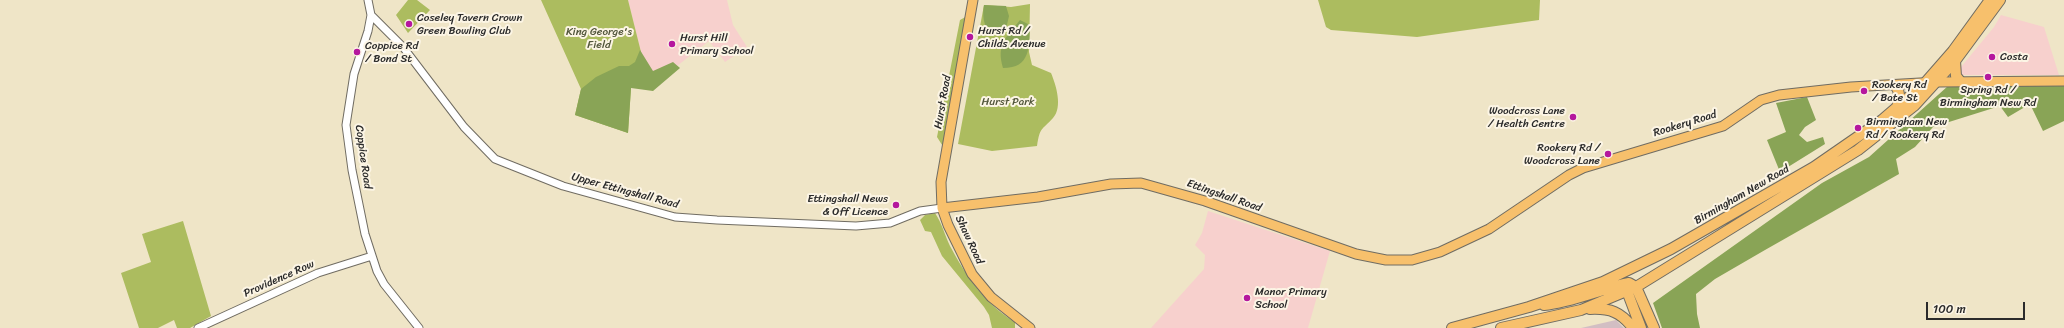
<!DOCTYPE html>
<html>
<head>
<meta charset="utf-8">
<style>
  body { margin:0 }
  #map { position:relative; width:2064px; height:328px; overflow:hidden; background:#efe5c7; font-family:Sriracha,sans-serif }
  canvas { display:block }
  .scale { position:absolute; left:1926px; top:302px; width:99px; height:18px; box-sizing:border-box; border:2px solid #2b2b2b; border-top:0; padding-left:5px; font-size:12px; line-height:14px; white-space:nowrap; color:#2b2b2b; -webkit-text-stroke:3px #fcf5e5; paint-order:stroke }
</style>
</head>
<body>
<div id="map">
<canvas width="2064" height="328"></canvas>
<div class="scale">100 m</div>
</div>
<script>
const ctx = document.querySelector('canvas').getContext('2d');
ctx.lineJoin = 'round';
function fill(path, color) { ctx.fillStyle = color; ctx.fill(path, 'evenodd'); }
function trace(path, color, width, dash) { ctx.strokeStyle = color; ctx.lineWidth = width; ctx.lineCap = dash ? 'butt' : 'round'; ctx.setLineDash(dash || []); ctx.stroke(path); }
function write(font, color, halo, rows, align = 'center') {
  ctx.font = font + ' Sriracha,sans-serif'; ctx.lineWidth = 4; ctx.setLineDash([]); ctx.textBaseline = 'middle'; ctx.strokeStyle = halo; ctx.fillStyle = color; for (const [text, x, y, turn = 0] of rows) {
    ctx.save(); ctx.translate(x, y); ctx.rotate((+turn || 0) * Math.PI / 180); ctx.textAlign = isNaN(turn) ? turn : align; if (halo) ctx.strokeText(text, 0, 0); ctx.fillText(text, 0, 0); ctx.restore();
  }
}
const built = new Path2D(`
  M628,0h99l6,25 14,22 -22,15 -16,-21 -32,25 -31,7z
  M2001,15l43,12 15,48h-97l-2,-4 1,-4 33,-40z
  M1208,211l122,40 -22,77h-157l53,-59 1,-14 -10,-10 7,-12z`);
const industrial = new Path2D(`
  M1616,320l8,8h-43z`);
const green = new Path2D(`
  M408,0h9l13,10 -22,23 -12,-18z
  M541,0h87l21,84 -18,4 -3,45 -53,-18 6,-26z
  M1318,0h222l-1,20 -122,17 -86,-7 -5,-3z
  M1030,4l-1,48 3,13 19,8c5,12 12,34 2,45 -12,13 -13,9 -16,28l-45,5 -34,-7 26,-139 27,2z
  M969,15l-25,133 -7,-11 23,-117z
  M935,213c7,10 10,23 15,33 16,30 36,59 65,76v6h-23l-3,-13 -5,-8 -42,-51 -11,-24 -6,-1 -5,-11 5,-5z
  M183,221l28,95 -21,12h-13l-3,-8 -16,8h-19l-18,-55 30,-11 -9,-28z`);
const forest = new Path2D(`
  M984,5l22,1 3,10 -3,13 -17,5c-5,-10 -7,-18 -5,-29z
  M1020,20l10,5c-1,22 1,43 -27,43 -7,-24 3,-30 17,-48z
  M640,50l13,21 20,-9 7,6 -27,23 -22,-3 -3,45 -53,-18 6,-26 15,-12 23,-11h10l6,-4z
  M2064,85v36l-21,10 -13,-27 -22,13 -8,-11 -67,21 -18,20 -19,12 3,15 -134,76 -50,29 -19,15 1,20 3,14h-38l-9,-25 169,-120 47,-26 79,-71z
  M1807,97l9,23 -11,7 -6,8 8,7 16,-5 2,7 -45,28 -13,-32 19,-8 -10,-29z`);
const minor = new Path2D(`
  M368,0l3,15 -3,16 -14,43 -8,51 6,45 13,64 12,37 7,13 35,44
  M371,15l32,32 61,80 31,32 68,27 112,31 42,3 139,6 34,-3 30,-12 22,-3
  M198,328l120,-55 54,-17`);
const major = new Path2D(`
  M973,0l-32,182 1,26 6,17 24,49 19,23 39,31
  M942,208l96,-11 73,-13 30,-1 64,18 151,53 30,6h26l28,-8 49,-23 80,-54 14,-7 140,-42 38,-26 18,-5 72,-8 86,-5 127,-1`);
const highway = new Path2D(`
  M1955,61l1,15 4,5
  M1895,85c6,8 4,13 2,23
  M1628,285l-1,6 14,37
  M1636,287l18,41
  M1544,305c29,-3 56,-16 85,-22l7,4
  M1590,309c20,-1 31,3 43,19
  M1452,328l77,-21 74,-25 68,-33 143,-82 68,-47 43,-37 28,-32 37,-51
  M1501,328l80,-18 55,-23 222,-137 57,-45 40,-44 45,-61`);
const markers = [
  [409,24,4,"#b5179e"],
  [970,37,4,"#b5179e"],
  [672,44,4,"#b5179e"],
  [357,52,4,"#b5179e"],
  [1992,57,4,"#b5179e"],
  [1988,77,4,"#b5179e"],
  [1864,91,4,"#b5179e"],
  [1573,117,4,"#b5179e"],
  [1858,128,4,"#b5179e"],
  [1608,154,4,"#b5179e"],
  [896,205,4,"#b5179e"],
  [1247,298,4,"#b5179e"]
];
const poiNames = [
  ["Coseley Tavern Crown",417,18],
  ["Green Bowling Club",417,31],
  ["Hurst Rd /",978,31],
  ["Childs Avenue",978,44],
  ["Hurst Hill",680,38],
  ["Primary School",680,51],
  ["Coppice Rd",365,46],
  ["/ Bond St",365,59],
  ["Costa",2000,57],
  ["Rookery Rd",1872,85],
  ["/ Bate St",1872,98],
  ["Spring Rd /",1988,90,"center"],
  ["Birmingham New Rd",1988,103,"center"],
  ["Woodcross Lane",1565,111,"right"],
  ["/ Health Centre",1565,124,"right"],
  ["Birmingham New",1866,122],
  ["Rd / Rookery Rd",1866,135],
  ["Rookery Rd /",1600,148,"right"],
  ["Woodcross Lane",1600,161,"right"],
  ["Ettingshall News",888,199,"right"],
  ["& Off Licence",888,212,"right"],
  ["Manor Primary",1255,292],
  ["School",1255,305]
];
const parkNames = [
  ["King George's",599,32],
  ["Field",599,45],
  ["Hurst Park",1008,102]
];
const streetNames = [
  ["Hurst Road",943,102,-80],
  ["Rookery Road",1685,124,-17],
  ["Coppice Road",363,157,82],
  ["Upper Ettingshall Road",625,191,15],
  ["Birmingham New Road",1742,195,-30],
  ["Ettingshall Road",1224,196,19],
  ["Shaw Road",969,240,65],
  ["Providence Row",279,279,-24]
];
fill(built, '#f7d0cd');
fill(industrial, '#d2bec3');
fill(green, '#acbc5f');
fill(forest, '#89a456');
trace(minor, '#706c62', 9);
trace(major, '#706c62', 11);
trace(highway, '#706c62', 12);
trace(minor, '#fff', 7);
trace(major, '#f7c06c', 9);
trace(highway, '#f7c06c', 10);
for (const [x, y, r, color] of markers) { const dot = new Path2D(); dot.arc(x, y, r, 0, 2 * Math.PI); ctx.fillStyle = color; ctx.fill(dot); trace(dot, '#fcf5e5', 1.5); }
write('11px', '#2b2b2b', '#fcf5e5', poiNames, 'left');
write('11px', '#52563b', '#fcf5e5', parkNames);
write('11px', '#2b2b2b', '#fcf5e5', streetNames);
</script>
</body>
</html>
